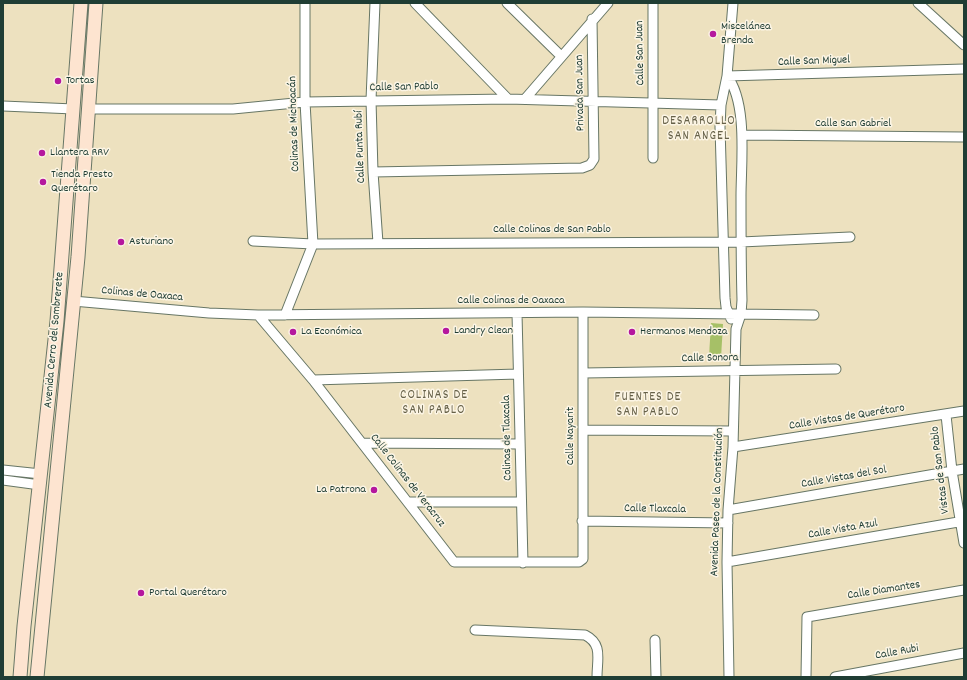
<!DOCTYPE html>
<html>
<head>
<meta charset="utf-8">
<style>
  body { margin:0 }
  #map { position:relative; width:967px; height:680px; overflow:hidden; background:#ede1bf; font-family:Dekko,sans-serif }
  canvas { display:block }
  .frame { position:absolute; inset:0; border:4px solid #1f3d34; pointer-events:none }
</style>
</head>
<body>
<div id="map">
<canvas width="967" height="680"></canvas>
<div class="frame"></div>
</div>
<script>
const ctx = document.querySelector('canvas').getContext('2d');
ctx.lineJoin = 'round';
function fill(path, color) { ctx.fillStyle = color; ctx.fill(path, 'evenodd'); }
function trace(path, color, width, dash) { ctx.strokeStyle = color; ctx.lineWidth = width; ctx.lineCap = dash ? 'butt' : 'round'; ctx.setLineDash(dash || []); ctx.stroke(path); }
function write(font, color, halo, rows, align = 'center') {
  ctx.font = font + ' Dekko,sans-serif'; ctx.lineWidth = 3; ctx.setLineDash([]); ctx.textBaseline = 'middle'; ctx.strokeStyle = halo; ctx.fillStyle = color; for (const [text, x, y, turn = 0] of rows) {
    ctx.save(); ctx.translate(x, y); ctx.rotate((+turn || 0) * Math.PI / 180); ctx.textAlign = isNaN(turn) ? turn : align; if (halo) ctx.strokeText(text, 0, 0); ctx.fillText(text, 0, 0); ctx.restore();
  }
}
const green = new Path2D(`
  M711,323l12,1 -2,34 -12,-1z`);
const street = new Path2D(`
  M375,3l-4,97 2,72 5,71
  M415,3l93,96
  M507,3l54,53
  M653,3v155
  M918,3l46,42
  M525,99l83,-96
  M3,106l71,3
  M88,109h145l72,-7 203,-3 213,6
  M743,135l221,2
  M373,172l209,-4 8,-3 4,-6 -2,-140
  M253,241l60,3 428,-2 109,-5
  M73,301l136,12 49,2 325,-3 231,3
  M517,313l6,250
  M258,315l55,65 141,182h125l4,-3v-247
  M285,315l28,-71 -8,-142v-99
  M731,319l-5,-12 -1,-9 -5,-171 1,-22 6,-29 6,-73
  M584,373l252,-4
  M313,380l205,-6
  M946,415l6,56 12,72
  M583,430l150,1
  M362,443l158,1
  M733,447l231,-36
  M3,470l38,4
  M3,480l37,5
  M408,502h113
  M728,510l236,-41
  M582,521l146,2
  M727,562l237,-41
  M475,630l110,5c18,9 12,24 12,42
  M655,640l1,37
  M729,677l-2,-115 1,-52 5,-63 3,-118 5,-15 1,-14c-1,-35 -1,-70 -1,-104 0,-33 7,-93 -14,-120l237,-7
  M806,677l1,-60 157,-27
  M835,677l129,-24`);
const secondary = new Path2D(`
  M20,677l4,-51 33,-305 24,-318
  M37,677l41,-420 18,-254`);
const markers = [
  [713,34,4,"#b5179e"],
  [58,81,4,"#b5179e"],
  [42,153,4,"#b5179e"],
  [43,182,4,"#b5179e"],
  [121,242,4,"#b5179e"],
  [446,331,4,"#b5179e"],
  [293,332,4,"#b5179e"],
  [632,332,4,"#b5179e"],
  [374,490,4,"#b5179e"],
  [141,593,4,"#b5179e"]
];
const poiNames = [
  ["Miscelánea",721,27],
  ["Brenda",721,41],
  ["Tortas",66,81],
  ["Llantera RRV",50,153],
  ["Tienda Presto",51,175],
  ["Querétaro",51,189],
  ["Asturiano",129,242],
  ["Landry Clean",454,331],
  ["La Económica",301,332],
  ["Hermanos Mendoza",640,332],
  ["La Patrona",366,490,"right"],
  ["Portal Querétaro",149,593]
];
const streetNames = [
  ["Calle San Juan",641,53,-91],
  ["Calle San Miguel",814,62,-2],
  ["Calle San Pablo",404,88,-1],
  ["Privada San Juan",581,93,-91],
  ["Colinas de Michoacán",295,124,-92],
  ["Calle San Gabriel",853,124],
  ["Calle Punta Rubí",361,147,-92],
  ["Calle Colinas de San Pablo",552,230],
  ["Colinas de Oaxaca",142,295,5],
  ["Calle Colinas de Oaxaca",511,301],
  ["Avenida Cerro del Sombrerete",55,340,-85],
  ["Calle Sonora",710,359,-1],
  ["Calle Vistas de Querétaro",847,418,-9],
  ["Calle Nayarit",571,436,-90],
  ["Colinas de Tlaxcala",508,438,-91],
  ["Vistas de San Pablo",941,470,-97],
  ["Calle Vistas del Sol",844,478,-10],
  ["Calle Colinas de Veracruz",407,481,52],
  ["Avenida Paseo de la Constitución",718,502,-88],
  ["Calle Tlaxcala",655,510,1],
  ["Calle Vista Azul",843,530,-10],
  ["Calle Diamantes",884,591,-9],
  ["Calle Rubi",897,653,-10]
];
const neighbourhoodNames = [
  ["DESARROLLO",699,122],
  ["SAN ANGEL",699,137],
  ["COLINAS DE",434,396],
  ["SAN PABLO",434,411],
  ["FUENTES DE",648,398],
  ["SAN PABLO",648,413]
];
fill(green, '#a6c067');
trace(street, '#677665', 11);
trace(secondary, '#677665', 15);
trace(street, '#fff', 9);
trace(secondary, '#fde4d0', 13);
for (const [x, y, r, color] of markers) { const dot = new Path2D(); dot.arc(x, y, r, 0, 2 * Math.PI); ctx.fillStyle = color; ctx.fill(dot); trace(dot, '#fcf5e5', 1.5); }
write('12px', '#1f3d34', '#fcf5e5', poiNames, 'left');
write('12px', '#1f3d34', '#fcf5e5', streetNames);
ctx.letterSpacing = '1px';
write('13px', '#666148', '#fcf5e5', neighbourhoodNames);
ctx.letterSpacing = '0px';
</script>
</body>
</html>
